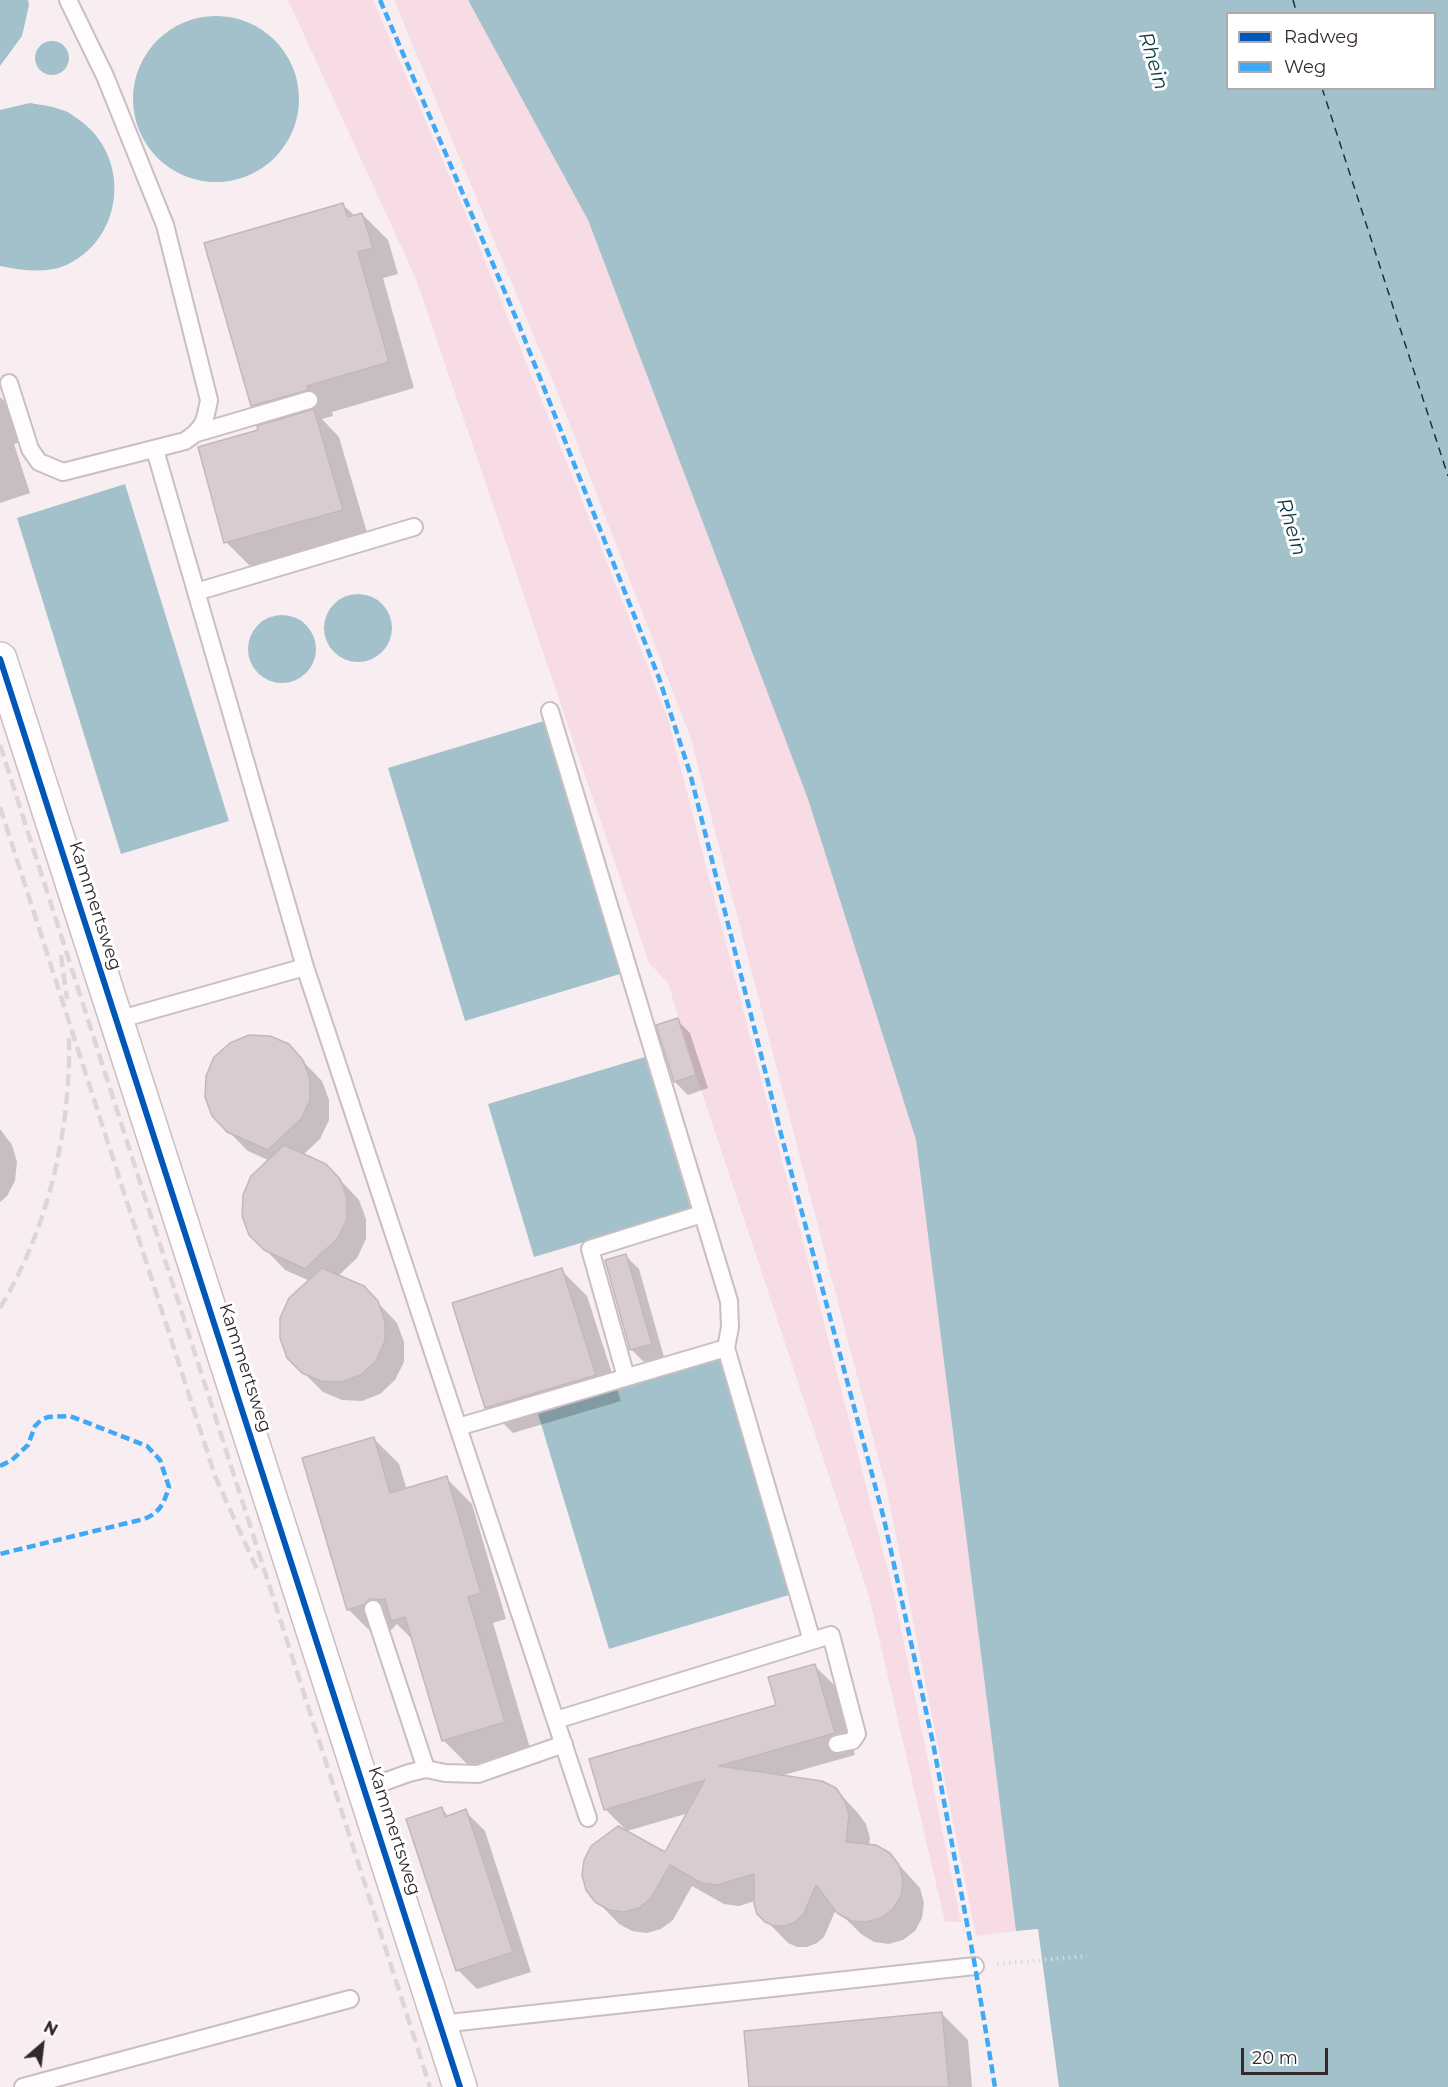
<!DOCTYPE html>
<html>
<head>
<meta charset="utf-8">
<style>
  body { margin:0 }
  #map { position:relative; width:1448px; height:2087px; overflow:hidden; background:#f8eef1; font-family:Montserrat,sans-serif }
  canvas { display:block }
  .legend { position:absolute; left:1226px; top:12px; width:210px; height:78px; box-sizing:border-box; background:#fff; border:2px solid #aeaaab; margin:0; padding:8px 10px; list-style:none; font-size:18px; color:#342a2d }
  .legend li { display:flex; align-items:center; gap:12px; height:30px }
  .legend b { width:30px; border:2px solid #aeaaab }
  .north { position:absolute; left:12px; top:2015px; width:60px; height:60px; -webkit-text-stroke:4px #fff; paint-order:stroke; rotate:28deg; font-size:16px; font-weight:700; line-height:24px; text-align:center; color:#342a2d }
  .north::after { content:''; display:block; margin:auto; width:21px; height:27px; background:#342a2d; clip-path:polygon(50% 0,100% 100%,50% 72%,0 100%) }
  .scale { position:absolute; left:1241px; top:2048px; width:87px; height:27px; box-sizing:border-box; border:3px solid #342a2d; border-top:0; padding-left:8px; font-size:18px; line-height:21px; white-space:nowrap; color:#342a2d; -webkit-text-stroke:4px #fff; paint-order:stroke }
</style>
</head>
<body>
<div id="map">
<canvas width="1448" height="2087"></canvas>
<ul class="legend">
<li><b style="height:8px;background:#0057b8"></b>Radweg</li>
<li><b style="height:8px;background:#3fa9f5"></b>Weg</li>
</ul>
<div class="north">N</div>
<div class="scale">20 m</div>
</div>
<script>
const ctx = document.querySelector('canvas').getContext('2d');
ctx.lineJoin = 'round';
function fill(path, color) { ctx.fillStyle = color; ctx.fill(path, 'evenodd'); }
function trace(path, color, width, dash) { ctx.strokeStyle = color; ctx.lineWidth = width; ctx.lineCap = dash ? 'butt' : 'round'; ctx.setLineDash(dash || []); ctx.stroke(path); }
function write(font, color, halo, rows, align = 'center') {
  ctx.font = font + ' Montserrat,sans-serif'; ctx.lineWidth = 6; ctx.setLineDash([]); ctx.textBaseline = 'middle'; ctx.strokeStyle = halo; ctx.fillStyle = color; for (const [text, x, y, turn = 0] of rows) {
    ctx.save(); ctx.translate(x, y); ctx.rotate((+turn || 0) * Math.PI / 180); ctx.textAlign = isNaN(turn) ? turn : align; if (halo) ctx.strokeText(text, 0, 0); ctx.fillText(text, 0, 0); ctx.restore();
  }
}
const green = new Path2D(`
  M288,0h85l93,214 141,348 61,157 225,871 68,332h-16l-76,-326 -173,-521 -28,-92 -19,-20 -233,-684z
  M394,0h74l120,220 221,579 107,341 100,791 -40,5 -89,-445 -196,-752 -133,-345z`);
const water = new Path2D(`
  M0,0h28l1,5 -7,31 -22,30z
  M468,0h980v2087h-389l-21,-158 -22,2 -100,-791 -108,-341 -220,-579zM1228,14h206v74h-206z
  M133 99a83 83 0 1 1 166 0a83 83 0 1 1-166 0Z
  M35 58a17 17 0 1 1 34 0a17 17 0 1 1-34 0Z
  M30,103c11,2 22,3 32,7 6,1 11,6 16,9 54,37 47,121 -14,147 -21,8 -43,4 -64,0v-156z
  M125,484l104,337 -108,33 -104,-336z
  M324 628a34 34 0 1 1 68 0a34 34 0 1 1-68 0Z
  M248 649a34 34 0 1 1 68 0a34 34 0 1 1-68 0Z
  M544,721l76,253 -155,47 -77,-253z
  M645,1057l46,153 -157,47 -46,-153z
  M720,1358l72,236 -183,55 -71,-235z`);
const shadow = new Path2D(`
  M343,205l12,11 7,-2 26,26 10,34 -15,4 31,110 -82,24 1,4 -11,3 17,18 29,99 -116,32 -26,-26 34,-111 11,-7 -19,-19z
  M0,397l14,13 10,31 -10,3 16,49 -30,10z
  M677,1020l13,13 18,55 -20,7 -13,-13z
  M288,1046l34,35 7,19v20l-9,19 -17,16 22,10 20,20 14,15 7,19v20l-9,19 -19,18 25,11 34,36 7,19v20l-9,18 -15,14 -18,7 -20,-1 -19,-8 -20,-20 7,-91 -25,-11 -20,-21 5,-88 -22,-10 -20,-20z
  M0,1129l12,16 5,17 -2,19 -8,15 -7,6z
  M626,1256l13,13 25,88 -20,5 -13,-13z
  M561,1270l26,26 34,105 -108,32 -26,-26z
  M373,1438l26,26 8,26 39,-12 26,26 34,115 -13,4 37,125 -61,18 -26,-26 -29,-99 -17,-17 -7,7 -16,4 -26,-26z
  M814,1665l22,22 19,68 -75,21 55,13 22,23 9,12 4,14 -1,8 20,8 31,34 4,15 -2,15 -7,13 -12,9 -14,4 -15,-2 -13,-8 -25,-25 -12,28 -7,6 -10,4h-10l-9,-4 -29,-30 -4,-12 -16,5 -15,-2 -32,-18 -19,34 -12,9 -14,4 -15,-2 -13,-7 -22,-23 68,-46 24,-42 -62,18 -22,-22 173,-103z
  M442,1809l7,8 16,-6 20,20 46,141 -54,17 -19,-19z
  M942,2014l26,26 4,47h-221z`);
const ferry = new Path2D(`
  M1293,0l4,14
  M1322,88l126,388`);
const building = new Path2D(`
  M343,203l5,14 14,-4 11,35 -15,4 31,110 -82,24 1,4 -57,16 -47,-163z
  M314,409l29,101 -119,33 -26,-96 60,-17 -1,-4z
  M678,1018l18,57 -22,7 -18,-57z
  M249,1035l21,1 19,8 14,16 7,19v21l-9,19 -33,31 -41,-18 -15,-16 -7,-19 1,-21 8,-19 16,-14z
  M284,1145l42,19 14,15 7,19v21l-9,19 -33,31 -41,-19 -15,-15 -7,-19 1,-21 8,-19z
  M626,1254l26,90 -22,6 -25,-90z
  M322,1268l42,18 14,15 7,20v20l-9,20 -15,14 -20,7 -20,-1 -19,-8 -15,-15 -7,-20v-20l9,-20z
  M562,1268l34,107 -111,33 -33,-105z
  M374,1437l16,56 57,-17 34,117 -13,4 37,125 -63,19 -37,-124 -14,4 -6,-22 -6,1 -9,-1 -7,6 -16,5 -45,-152z
  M815,1664l20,69 -116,33 103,15 14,7 9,13 4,14 -3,27 30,3 14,8 9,12 4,15 -2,16 -8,13 -12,9 -15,4 -15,-1 -14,-8 -21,-28 -13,30 -8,7 -10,4h-11l-9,-4 -8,-8 -3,-10v-30l-37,11 -16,-2 -31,-18 -19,33 -12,10 -15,4 -15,-2 -14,-8 -9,-12 -4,-15 2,-15 7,-14 27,-20 47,26 40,-72 -101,30 -15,-51 187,-54 -8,-28z
  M442,1807l3,10 21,-8 47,143 -57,19 -50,-152z
  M942,2012l7,75h-200l-5,-56z`);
const path = new Path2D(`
  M997,1964l90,-8`);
const lane = new Path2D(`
  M9,383l21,66 9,13 24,10 122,-31c19,-13 20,-19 24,-41l-44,-175 -60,-149 -37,-76
  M197,433l112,-33
  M196,592l218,-65
  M550,711l179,590 1,26 -4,21 86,293
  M305,967l283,851
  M117,1020l188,-53 -150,-517
  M626,1377l-36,-128 112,-35
  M458,1427l268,-79
  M373,1609l53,160 19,4 33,1 86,-30
  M556,1720l275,-85 26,99 -5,7 -15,3
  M364,1789l45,-16 17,-4
  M440,2024l535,-58
  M23,2087l327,-88`);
const street = new Path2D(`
  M0,659l460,1428`);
const rail = new Path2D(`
  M0,745l430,1342
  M0,807l215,669 44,98
  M61,955l6,44
  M0,1308c48,-79 71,-178 69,-270`);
const quiet = new Path2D(`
  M380,0l139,325 140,353 31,95 91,361 103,385 49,224 42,223 20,121
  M0,1466l12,-6 16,-15 7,-19 6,-6 7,-3 22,-1 77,30 13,14 9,27c-5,16 -9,26 -25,32l-144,35`);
const cycleway = new Path2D(`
  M0,659l460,1428`);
const streetNames = [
  ["Kammertsweg",95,906,72],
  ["Kammertsweg",245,1368,72],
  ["Kammertsweg",394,1831,72]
];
const waterNames = [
  ["Rhein",1153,61,73],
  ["Rhein",1291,527,73]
];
fill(green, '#f7dce5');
fill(water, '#a3c1ca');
fill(shadow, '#0003');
trace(ferry, '#0a3841', 1.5, [8, 6]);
fill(building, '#d8ccd0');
trace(building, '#c2b8bb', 1.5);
trace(lane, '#c9bfc2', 20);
trace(street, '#c9bfc2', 36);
trace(path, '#dbd9d9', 4, [1.5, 4.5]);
trace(lane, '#fefcfd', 16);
trace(street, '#fefcfd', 33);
trace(rail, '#d9d7d8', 4.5, [12, 6]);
trace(quiet, '#3fa9f5', 4.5, [9, 4.5]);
trace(cycleway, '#0057b8', 6);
write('18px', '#342a2d', '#fff', streetNames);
write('italic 20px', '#0a3841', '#fff', waterNames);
</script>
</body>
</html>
